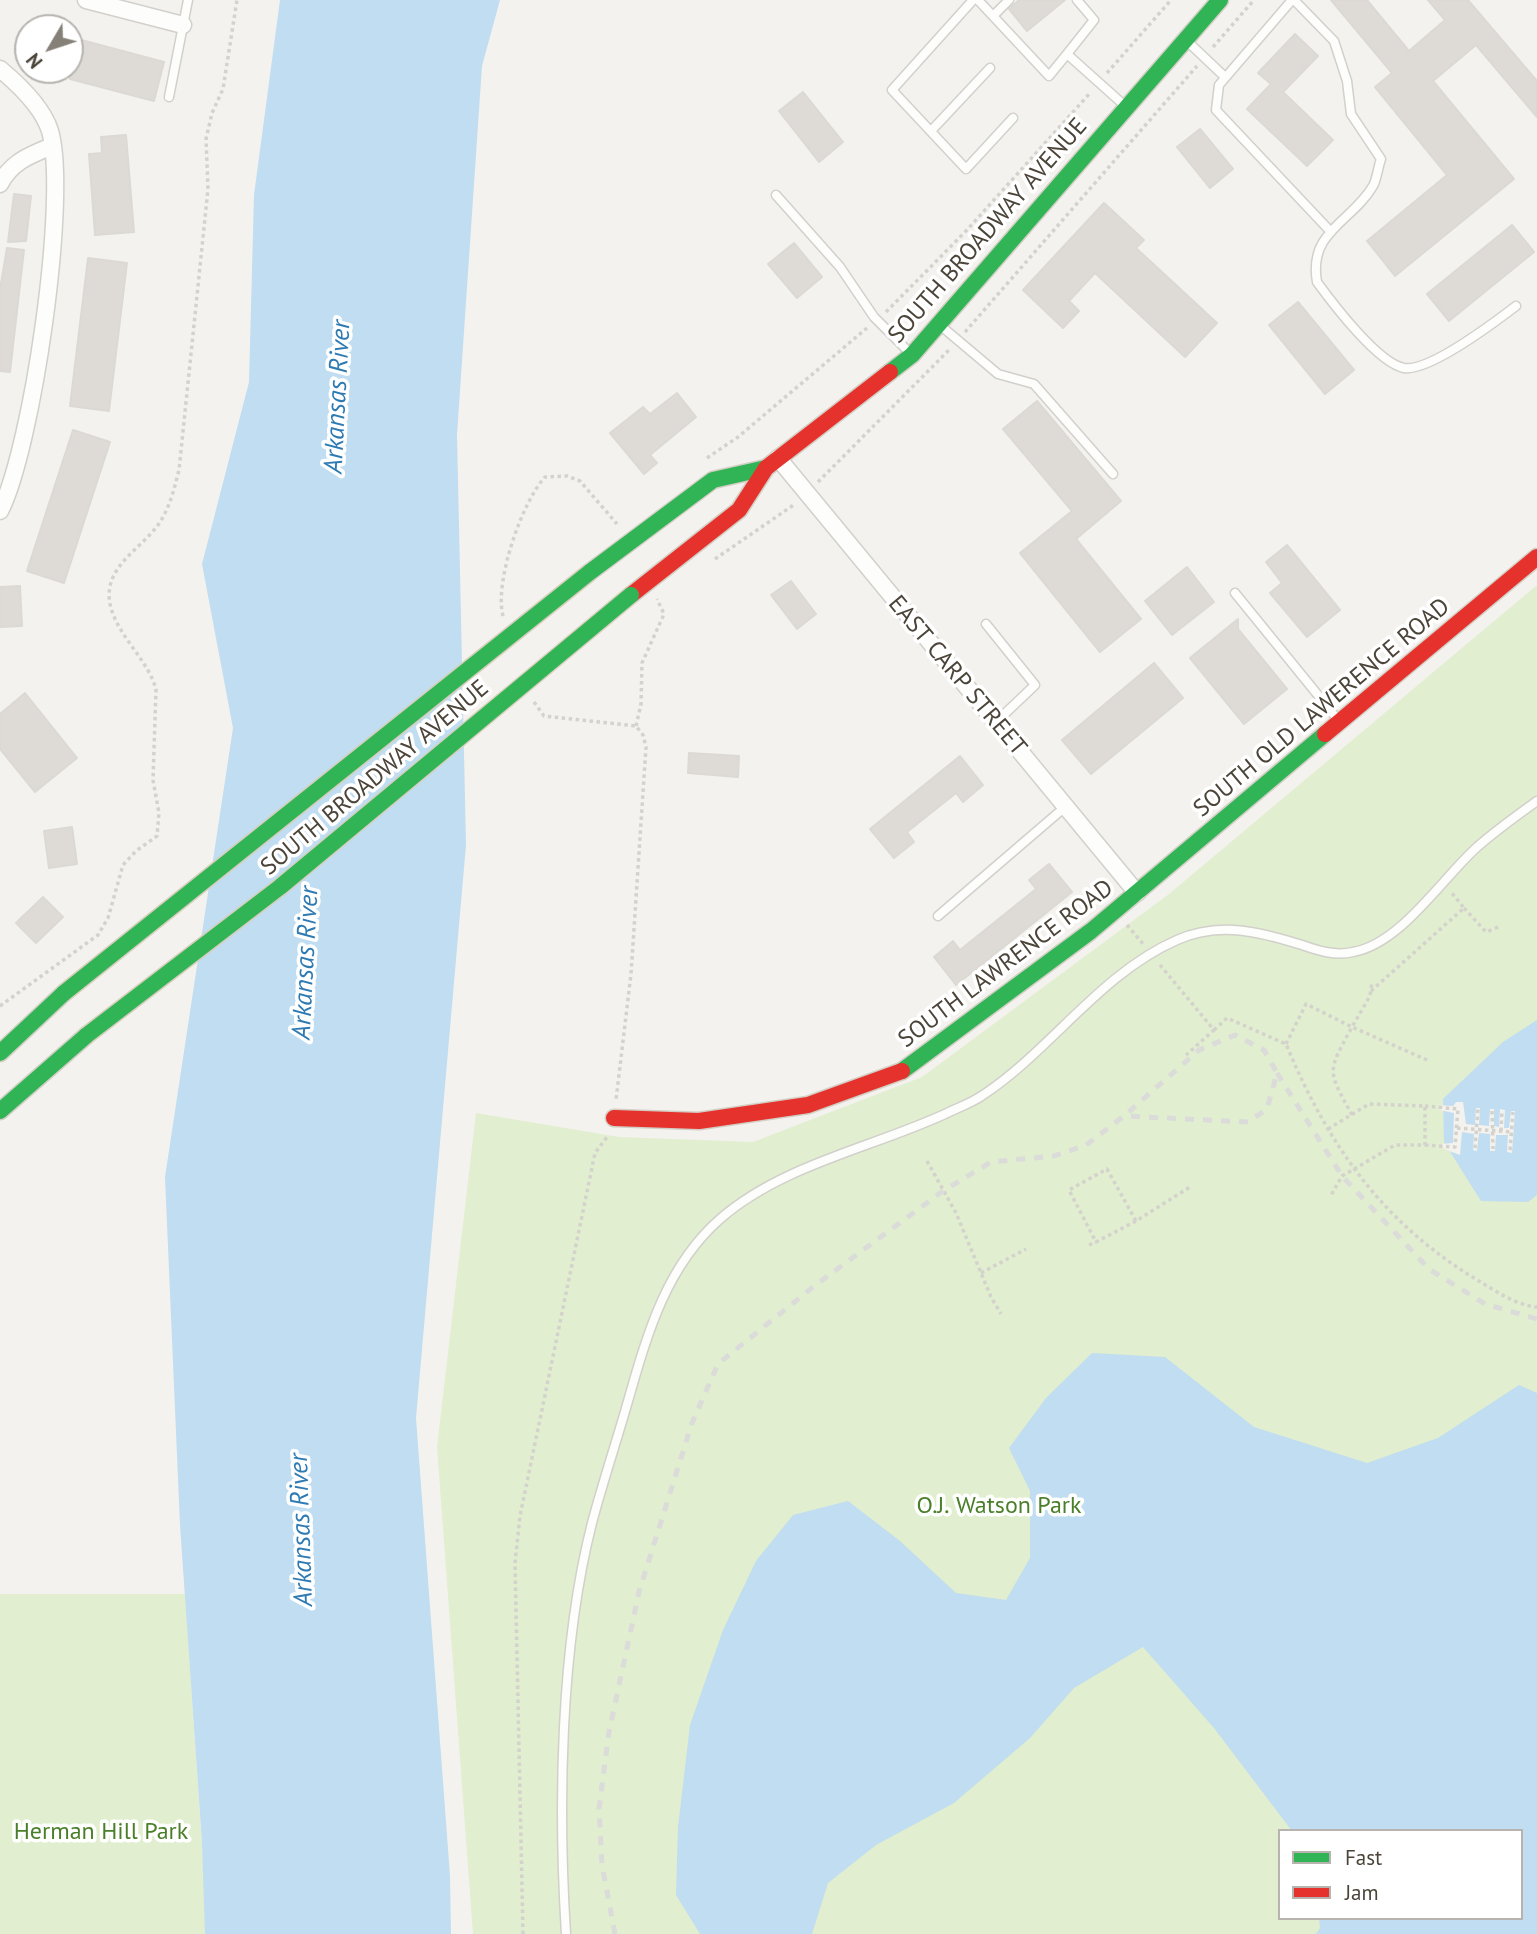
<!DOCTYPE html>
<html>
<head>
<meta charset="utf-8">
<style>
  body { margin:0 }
  #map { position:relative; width:1537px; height:1934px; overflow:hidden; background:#f4f2ee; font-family:"PT Sans",sans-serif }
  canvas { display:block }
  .legend { position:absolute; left:1278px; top:1829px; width:245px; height:91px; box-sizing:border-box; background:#fff; border:2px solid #b7b4b0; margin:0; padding:9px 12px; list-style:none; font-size:21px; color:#4b4439 }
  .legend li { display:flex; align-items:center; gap:14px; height:35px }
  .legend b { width:35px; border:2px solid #b7b4b0 }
  .north { position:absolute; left:14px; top:14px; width:70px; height:70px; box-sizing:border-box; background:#fff; border:2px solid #b7b4b0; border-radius:50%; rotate:231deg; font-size:19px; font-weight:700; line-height:28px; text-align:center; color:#4b4439 }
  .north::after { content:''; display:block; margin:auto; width:24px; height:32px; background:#868178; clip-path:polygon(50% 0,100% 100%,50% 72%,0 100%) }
</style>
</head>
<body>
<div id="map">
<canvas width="1537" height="1934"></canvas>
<ul class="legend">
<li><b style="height:9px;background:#30b455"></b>Fast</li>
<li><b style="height:9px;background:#e5322d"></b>Jam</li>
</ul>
<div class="north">N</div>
</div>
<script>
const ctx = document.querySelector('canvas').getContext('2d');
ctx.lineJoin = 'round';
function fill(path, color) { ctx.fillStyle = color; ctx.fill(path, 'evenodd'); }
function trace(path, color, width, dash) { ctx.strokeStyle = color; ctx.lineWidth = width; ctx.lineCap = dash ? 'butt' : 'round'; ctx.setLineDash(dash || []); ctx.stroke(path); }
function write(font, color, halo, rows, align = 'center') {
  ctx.font = font + ' "PT Sans",sans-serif'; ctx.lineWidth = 7; ctx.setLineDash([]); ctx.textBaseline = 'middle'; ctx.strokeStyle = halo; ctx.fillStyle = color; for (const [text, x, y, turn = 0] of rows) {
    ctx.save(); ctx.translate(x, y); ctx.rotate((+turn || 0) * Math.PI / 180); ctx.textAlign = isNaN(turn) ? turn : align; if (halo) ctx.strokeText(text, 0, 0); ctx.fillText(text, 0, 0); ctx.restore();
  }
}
const green = new Path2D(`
  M1537,585v1349h-1064l-36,-487 39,-334 143,24 134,5 169,-65 247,-183zM1280,1831h241v87h-241z
  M0,1594h185l23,340h-208z`);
const water = new Path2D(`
  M280,0h220l-18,66 -25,369 9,410 -50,573 34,458 1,58h-246l-3,-91 -22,-318 -15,-348 68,-449 -31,-164 47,-182 5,-187z
  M1537,1020v175l-9,7 -47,-1 -37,-59 -1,-43 60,-57z
  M1092,1353l73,4 89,70 113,36 71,-25 81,-53 18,8v541h-221l4,-6 -1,-10h202v-87h-229l-78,-103 -71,-81 -69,41 -44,50 -76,65 -78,42 -48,38 -16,51h-112l-24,-39 2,-68 12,-102 33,-95 33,-69 37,-46 55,-14 52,40 56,52 50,7 24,-42v-67l-21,-43 37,-50z`);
const pier = new Path2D(`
  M1456,1102h7l3,22 9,1 1,-17h4l-1,17 10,1 1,-17h4v17l5,1 1,-18 5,1 -1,18h5l2,-17h4l-3,42 -5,-1 1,-17h-12l-1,16h-5v-17l-11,-1 -2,18 -4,-1 1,-16 -12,-2 -2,23 -16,-6 -3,-5 12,-1 1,-30 -15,-3v-5l14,1z`);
const building = new Path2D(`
  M1019,0h46l-38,31 -18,-22z
  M1331,0h36l42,51 36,-31 -17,-20h40l69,81v36l-61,-72 -43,36 81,98 -119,97 -28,-35 80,-66 -72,-88 17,-14z
  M1295,34l23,22 -35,36 50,48 -26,26 -60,-57 24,-25 -13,-11z
  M70,37l94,25 -10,39 -84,-22z
  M803,92l40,50 -24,20 -40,-51z
  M1200,129l33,40 -23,19 -33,-41z
  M126,135l8,97 -39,3 -6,-81 13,-1 -1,-16z
  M14,194l17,2 -5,45 -18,1z
  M1104,203l40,37 -8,8 81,75 -32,34 -90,-84 -26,28 10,10 -16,17 -40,-38z
  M1512,225l22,27 -85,69 -22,-27z
  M794,243l28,34 -25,21 -29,-34z
  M7,248l17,2 -14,122 -10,-1v-82z
  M88,258l39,5 -18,148 -39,-5z
  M1298,302l56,68 -29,24 -56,-69z
  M677,393l19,24 -46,38 7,8 -13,11 -34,-41 33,-26 7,7z
  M1037,401l84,100 -45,38 65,80 -41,33 -80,-99 52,-42 -69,-82z
  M73,430l37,12 -46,141 -37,-12z
  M1287,545l53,65 -33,27 -37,-44 12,-10 -16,-21z
  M1187,567l27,35 -42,33 -27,-34z
  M791,581l25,33 -19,15 -26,-34z
  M20,586l2,40 -22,1v-40z
  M1238,619v10l49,60 -43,35 -54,-66z
  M1154,663l29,35 -92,76 -29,-34z
  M25,693l52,65 -42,34 -35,-43v-35z
  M689,753l50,3 -1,21 -50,-4z
  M960,756l23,29 -20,17 -7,-9 -49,39 7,10 -20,16 -24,-29z
  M72,827l5,37 -28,4 -5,-37z
  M1049,864l23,28 -116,93 -22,-28 19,-16 7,9 76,-61 -7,-9z
  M43,897l20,20 -27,26 -20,-20z`);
const path = new Path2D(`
  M1213,47l41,-47
  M1107,73l64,-73
  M886,312l80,-81 125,-139
  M965,332l232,-266
  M707,458l31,-21 129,-109
  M818,482l133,-134
  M715,559l80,-55
  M503,616c-9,-34 19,-114 42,-139l22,-1 13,5 37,43
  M534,702l10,14 92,10 7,9 3,12 -15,227 -15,126
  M636,726l5,-22 1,-41 22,-49 -7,-15
  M1464,908l22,24 15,-6
  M1127,925l17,20
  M1160,965l54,65 -28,25
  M1371,991l93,-83 -13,-16
  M0,1006l98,-71 10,-17 15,-53 13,-14 21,-15 2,-23 -6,-33 3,-91c-9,-31 -39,-53 -46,-85 -7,-37 30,-54 48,-79 12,-17 16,-36 21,-55l29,-281 -2,-50 6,-26 11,-24 14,-89
  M1214,1030l13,-12 59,26c42,101 97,180 193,237 18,11 37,24 58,26
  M1286,1044l20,-40 46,23 18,-31 2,-14
  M1492,1111l1,38
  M1352,1115c-25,-46 -25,-42 0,-88l75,33
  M1457,1128l54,4
  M1328,1129l41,-25 56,2v39h-30l-53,31 -12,21
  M1501,1131l1,-20
  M1425,1145l30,2 3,-38 -33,-3
  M1475,1148l3,-39
  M1510,1150l3,-38
  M927,1161l29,52 35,84 10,17
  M1136,1221l-40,21 -27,-52 38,-21 29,52 54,-34
  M1089,1245l7,-3
  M981,1273l45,-24
  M523,1934l-8,-371 5,-47 75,-363 12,-16`);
const lane = new Path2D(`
  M973,0l-81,90 74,79 47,-51
  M978,0l71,76 18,-22 57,51
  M1292,0l-73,85 -3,25 115,122
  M1294,0l40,41 13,40 4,33 30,45c-3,8 -4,20 -8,27 -21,36 -65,45 -56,96 16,22 61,81 87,86 25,4 91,-46 112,-62
  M993,16l16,-16
  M1187,41l38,36
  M1067,54l27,-34 -17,-20
  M169,97l19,-97
  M931,131l59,-63
  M776,195l64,72 34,50 36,36
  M941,326l57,48 36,10 79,90
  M1235,593l104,128
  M986,624l49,61 -40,38
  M938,916l127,-109
  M566,1934c-8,-128 -6,-286 26,-411 10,-38 23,-77 34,-115 20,-69 38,-140 94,-189 62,-54 151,-71 225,-105 12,-6 27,-11 38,-19 68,-45 118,-122 194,-155 43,-19 83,-8 125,5 17,6 33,11 51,7 47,-8 88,-72 123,-104 19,-17 40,-32 61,-47`);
const street = new Path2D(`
  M86,0l97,25
  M0,69c18,15 43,39 50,62 19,66 -18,318 -50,380
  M0,184c11,-22 30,-29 52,-38
  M778,458l359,435`);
const fast = new Path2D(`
  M890,372l22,-17 308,-355
  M590,572l123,-92 53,-12
  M0,1053l64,-60
  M902,1071l189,-140 234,-197
  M0,1111l87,-76`);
const jam = new Path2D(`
  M631,595l108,-85 27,-42 124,-96
  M1325,734l212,-177
  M614,1118l85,3 109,-16 94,-34`);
const rail = new Path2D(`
  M1277,1073l65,103 87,93 56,35 52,15
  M615,1934l-13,-69 -3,-56 10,-77 30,-140 53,-169 26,-59 95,-77 130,-96 48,-29 63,-6 32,-11 38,-29 75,-66 36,-15 29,15 13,23 -10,36 -19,13 -124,-6`);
const fastBridge = new Path2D(`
  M64,993l526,-421
  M87,1035l193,-148 351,-292`);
const streetNames = [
  ["SOUTH BROADWAY AVENUE",988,231,-49],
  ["EAST CARP STREET",957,676,50],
  ["SOUTH OLD LAWERENCE ROAD",1322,708,-40],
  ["SOUTH BROADWAY AVENUE",375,778,-40],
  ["SOUTH LAWRENCE ROAD",1006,964,-37]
];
const parkNames = [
  ["O.J. Watson Park",999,1506],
  ["Herman Hill Park",101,1832]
];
const waterNames = [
  ["Arkansas River",338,397,-87],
  ["Arkansas River",306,963,-87],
  ["Arkansas River",302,1530,-92]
];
fill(green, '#e1eecf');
fill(water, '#c0ddf1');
fill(pier, '#f4f2ee');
fill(building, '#dedbd6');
trace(building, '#dcd9d4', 2);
trace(lane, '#d2d0cb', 11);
trace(street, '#d2d0cb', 19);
trace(fast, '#d3cfc5', 19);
trace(jam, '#d3cfc5', 19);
trace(path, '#d3d2cc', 3.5, [3.5, 3.5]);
trace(lane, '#fdfdfc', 8);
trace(street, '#fdfdfc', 16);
trace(fast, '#30b455', 16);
trace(jam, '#e5322d', 16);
trace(rail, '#dbdbda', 5, [9, 9]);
trace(fastBridge, '#d6cebb', 19, []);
trace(fastBridge, '#30b455', 16);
write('24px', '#4b4439', '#fff', streetNames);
write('24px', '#4a7f2a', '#fff', parkNames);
write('italic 26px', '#2e7ab2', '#fff', waterNames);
</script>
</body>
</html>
